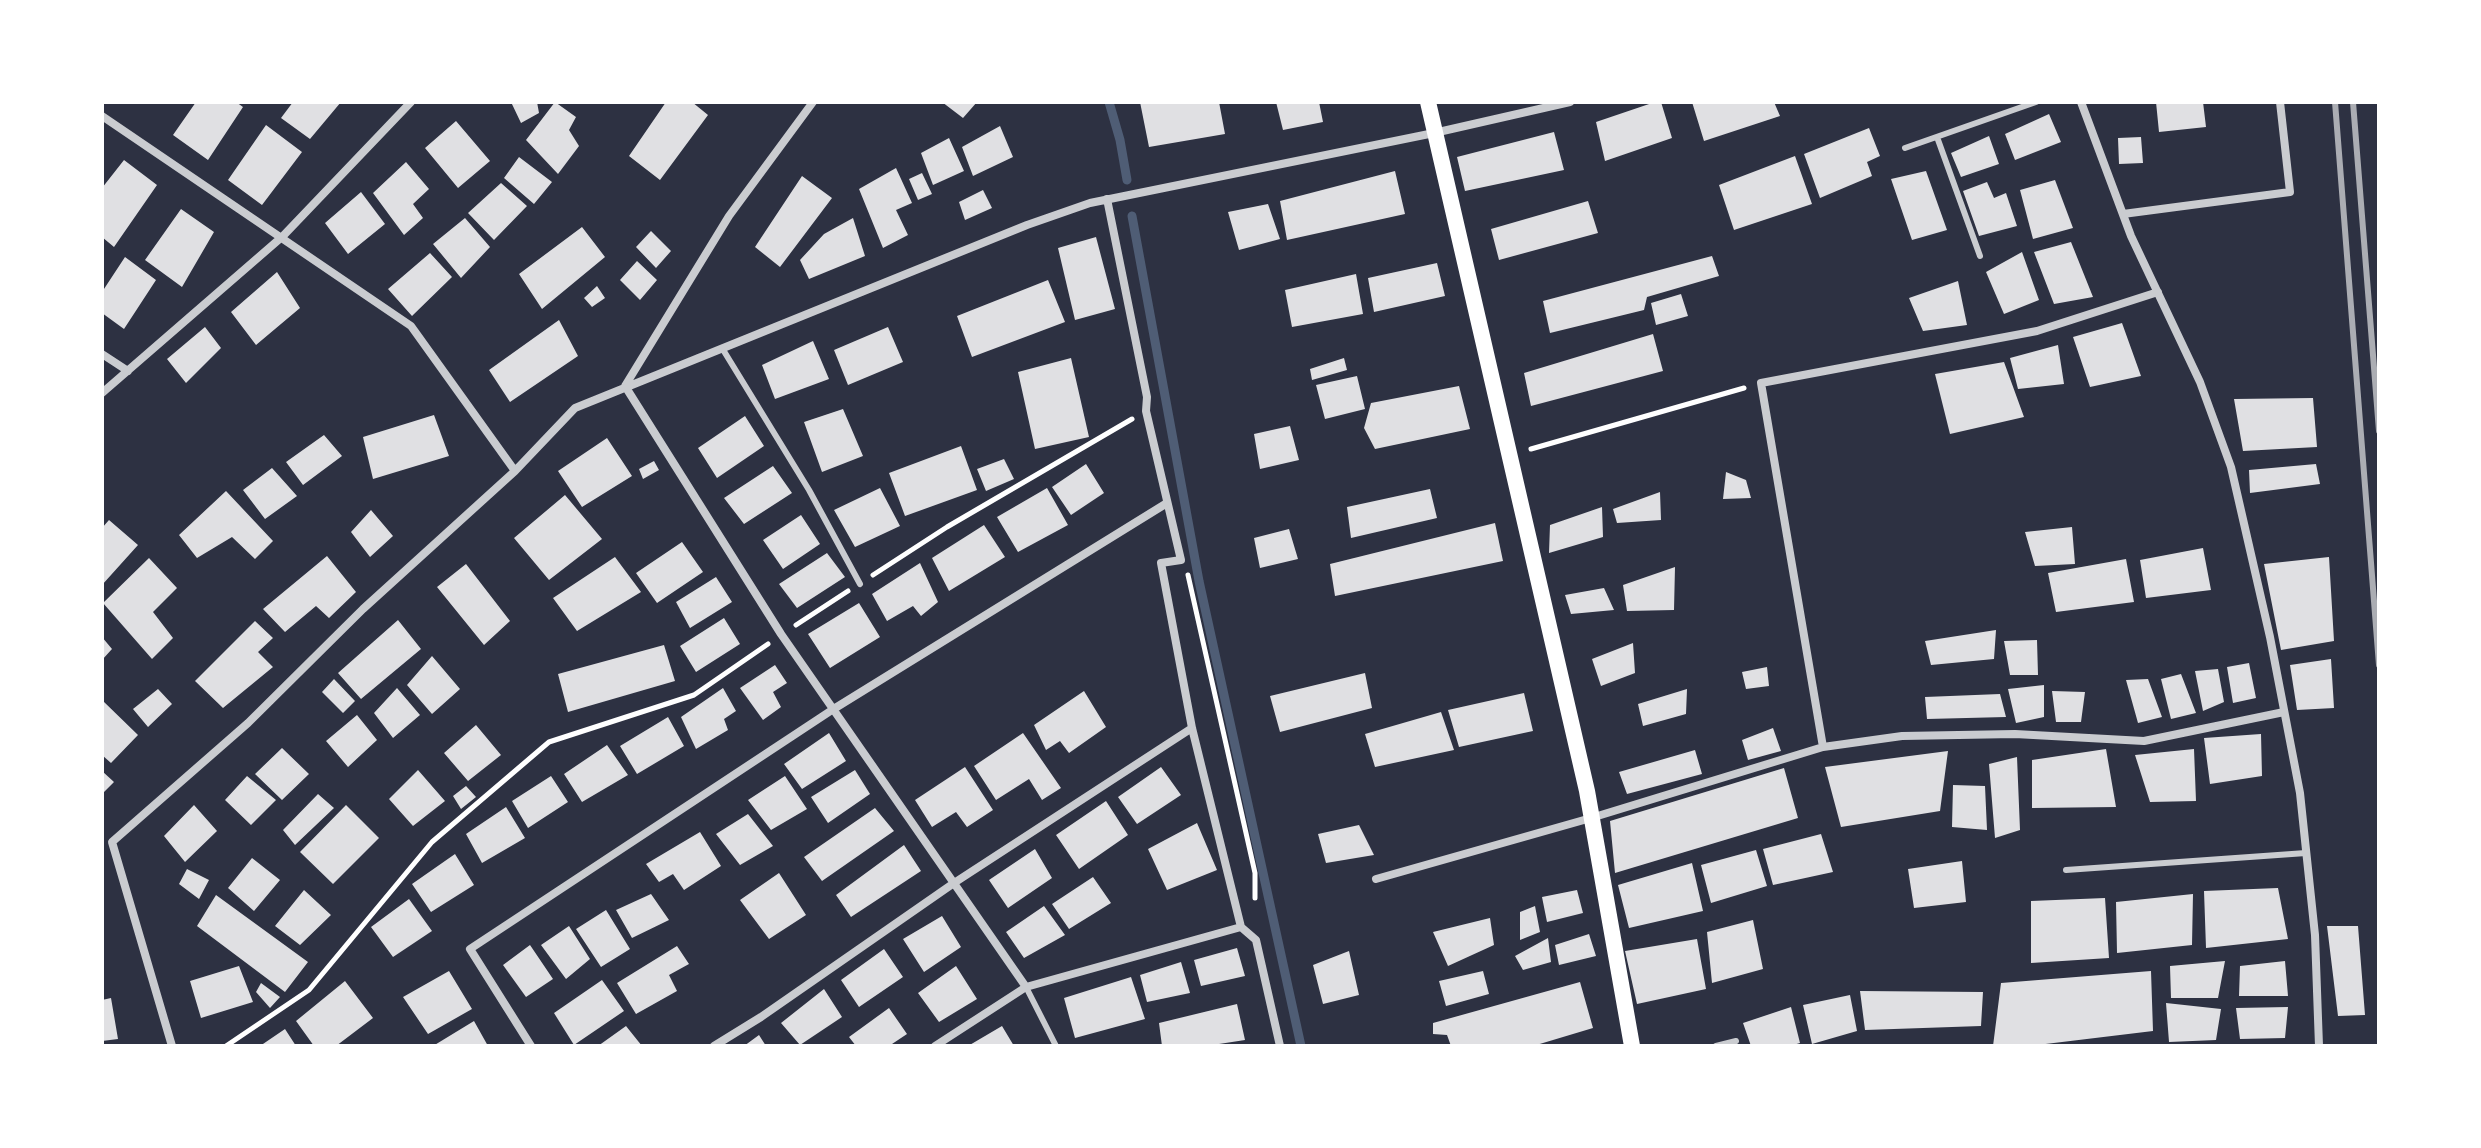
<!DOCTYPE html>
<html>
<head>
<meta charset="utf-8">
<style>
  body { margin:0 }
  #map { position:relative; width:2481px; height:1148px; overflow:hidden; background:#2d3142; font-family:"Source Serif 4",serif }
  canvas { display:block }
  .frame { position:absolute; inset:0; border:104px solid #fff; pointer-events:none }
</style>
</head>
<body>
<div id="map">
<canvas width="2481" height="1148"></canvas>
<div class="frame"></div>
</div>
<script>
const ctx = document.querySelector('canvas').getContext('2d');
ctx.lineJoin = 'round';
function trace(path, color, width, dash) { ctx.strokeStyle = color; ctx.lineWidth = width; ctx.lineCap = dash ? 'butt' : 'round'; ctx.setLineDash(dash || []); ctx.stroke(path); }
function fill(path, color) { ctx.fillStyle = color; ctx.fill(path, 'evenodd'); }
const stream = new Path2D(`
  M1109,102l11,38 7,40
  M1132,216l67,365 102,465`);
const building = new Path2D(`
  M196,102h40l7,5 -35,53 -35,-25z
  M293,102h48l-31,37 -29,-21z
  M511,102h26l2,11 -18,10z
  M555,102l21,15 -7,13 10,16 -21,28 -32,-34z
  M666,102h26l16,13 -48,65 -31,-24z
  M942,102h35l-14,16z
  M1140,102h79l6,32 -76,13z
  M1276,102h43l4,20 -40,8z
  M1655,102h6l11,36 -67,23 -9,-39z
  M1692,102h82l6,14 -76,25z
  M2156,102h47l3,25 -47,5z
  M2049,114l12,28 -46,18 -10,-26z
  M456,121l34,40 -32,27 -33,-40z
  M266,125l36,27 -40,53 -34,-25z
  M1000,126l13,31 -40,19 -11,-29z
  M1869,128l11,28 -13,6 5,14 -52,22 -16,-44z
  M1554,132l10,38 -99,21 -8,-34z
  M1989,136l10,28 -38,13 -10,-24z
  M2141,137l2,26 -24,1 -1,-26z
  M949,138l15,33 -31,14 -12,-32z
  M1795,156l17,48 -78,26 -15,-45z
  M519,157l33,25 -18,22 -30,-26z
  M124,160l33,25 -43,62 -12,-10v-49z
  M406,162l23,27 -16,15 10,14 -19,17 -31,-42z
  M896,168l16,35 -16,7 12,25 -25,13 -24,-59z
  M1395,171l10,43 -118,26 -7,-39z
  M1926,171l21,59 -35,10 -21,-61z
  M922,173l10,21 -14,6 -9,-21z
  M802,176l30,22 -52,69 -25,-20z
  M2055,180l18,48 -40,11 -13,-49z
  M1987,182l7,16 12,-5 11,33 -38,10 -16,-45z
  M501,183l26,23 -33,34 -26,-27z
  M983,190l9,18 -27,12 -6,-18z
  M361,192l24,32 -37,30 -23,-31z
  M1588,201l10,32 -99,27 -8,-31z
  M1268,204l12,35 -41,11 -11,-38z
  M181,209l33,23 -32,55 -37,-27z
  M465,218l25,29 -29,31 -28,-34z
  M853,218l12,38 -56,23 -9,-19 24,-26z
  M582,227l23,30 -63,52 -23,-35z
  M651,231l20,20 -15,17 -20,-21z
  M1096,237l19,72 -40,11 -17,-72z
  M2071,242l22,55 -39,7 -20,-52z
  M2022,252l17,48 -35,14 -18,-42z
  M430,253l22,24 -40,39 -24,-27z
  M1712,256l7,20 -72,21 -3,13 -94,23 -7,-32z
  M125,257l31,23 -32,49 -22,-16v-21z
  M637,261l20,19 -17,20 -20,-20z
  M1437,263l8,33 -71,16 -6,-34z
  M277,272l23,36 -44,37 -25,-33z
  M1356,274l7,40 -71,13 -7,-37z
  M1048,280l17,42 -93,35 -15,-41z
  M1958,281l9,44 -44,6 -14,-33z
  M597,286l8,12 -13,9 -8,-9z
  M1681,294l7,22 -32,9 -5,-22z
  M559,320l19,36 -68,46 -21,-32z
  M2122,323l19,53 -51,11 -17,-50z
  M205,327l16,21 -35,35 -19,-24z
  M888,327l15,35 -55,23 -14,-35z
  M1653,334l10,37 -132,35 -7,-33z
  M813,341l16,38 -54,20 -13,-34z
  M2058,345l6,39 -46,5 -8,-31z
  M1071,358l18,79 -54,12 -17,-77z
  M1344,358l3,12 -35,10 -2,-11z
  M2004,362l20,55 -74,17 -15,-60z
  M1357,376l8,33 -40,10 -9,-34z
  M1459,386l11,43 -95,20 -11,-21 7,-25z
  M2313,398l4,49 -74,4 -9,-52z
  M843,409l20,47 -41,16 -18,-50z
  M434,415l15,41 -76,23 -10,-42z
  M745,416l19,30 -47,32 -19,-30z
  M1290,426l9,34 -39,9 -6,-35z
  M324,435l18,21 -39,29 -17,-23z
  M607,438l25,38 -50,31 -24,-36z
  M961,446l16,44 -72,26 -16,-43z
  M1004,459l10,20 -28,12 -9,-22z
  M654,461l5,9 -16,9 -4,-10z
  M1086,464l18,29 -33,22 -19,-28z
  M2316,464l4,20 -70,9 -1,-23z
  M773,466l19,27 -48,31 -20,-26z
  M272,468l25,28 -32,23 -22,-29z
  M1726,472l20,8 5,18 -28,1z
  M880,488l20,38 -45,21 -21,-37z
  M1047,488l21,37 -50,27 -21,-35z
  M1430,489l7,29 -86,20 -4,-31z
  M226,491l47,50 -18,18 -23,-22 -35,21 -18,-23z
  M1660,492l1,28 -44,3 -4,-14z
  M565,495l37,44 -53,41 -35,-42z
  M1602,507l1,30 -54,16 1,-28z
  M371,510l22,26 -23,21 -19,-25z
  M801,515l19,29 -37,25 -20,-29z
  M109,520l29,25 -36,40v-57z
  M1495,523l8,38 -168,35 -5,-32z
  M984,525l21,32 -56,34 -17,-33z
  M2072,527l3,37 -40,2 -10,-34z
  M1289,529l9,30 -38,9 -6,-30z
  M682,542l21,30 -46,31 -21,-30z
  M2203,548l8,42 -65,8 -6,-38z
  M827,553l18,24 -48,31 -18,-24z
  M327,556l29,36 -27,26 -13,-12 -31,26 -22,-23z
  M615,557l26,35 -64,39 -24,-33z
  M2329,557l5,84 -53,9 -17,-86z
  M149,558l28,30 -24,24 20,26 -21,21 -49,-56z
  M2126,559l8,43 -78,10 -8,-39z
  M920,563l18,39 -17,14 -8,-10 -26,15 -15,-27z
  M466,564l44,57 -26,24 -47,-58z
  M1675,567l-1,43 -47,1 -4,-26z
  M716,577l16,25 -42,26 -14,-26z
  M1604,588l10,22 -43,4 -6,-19z
  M859,603l21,34 -50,31 -22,-34z
  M724,618l16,26 -44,28 -16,-26z
  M398,620l23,29 -60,50 -23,-26z
  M255,621l18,17 -15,14 15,15 -50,41 -28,-27z
  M1996,630l-2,29 -63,6 -6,-24z
  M102,637l10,12 -10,11z
  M2037,640l1,35h-28l-6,-34z
  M1633,643l2,30 -34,13 -9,-27z
  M664,645l11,36 -107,31 -10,-38z
  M432,656l28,33 -28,25 -25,-29z
  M2331,659l3,49 -37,2 -7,-45z
  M2249,663l7,35 -23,5 -6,-36z
  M775,665l12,18 -14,9 8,15 -18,13 -23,-32z
  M1767,667l2,19 -23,3 -4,-17z
  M2218,669l6,33 -21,9 -8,-40z
  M1365,673l7,35 -92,24 -10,-36z
  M2181,674l15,39 -25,6 -10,-40z
  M334,679l21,22 -12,12 -21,-21z
  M2148,679l14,38 -24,6 -12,-43z
  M2044,685v32l-28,6 -8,-34z
  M397,688l23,27 -27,23 -19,-25z
  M723,688l13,23 -12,8 4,11 -32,19 -15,-32z
  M158,689l14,15 -24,23 -15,-18z
  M1687,689l-1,25 -43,12 -5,-22z
  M1084,691l22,36 -37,26 -9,-12 -14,9 -12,-25z
  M2052,691l33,1 -4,30h-25z
  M1524,693l9,38 -74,16 -11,-37z
  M2000,694l6,23 -79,2 -2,-22z
  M102,700l36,35 -27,28 -9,-8z
  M1441,712l13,38 -79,17 -10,-33z
  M357,715l20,25 -29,27 -22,-26z
  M668,717l16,29 -47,28 -17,-28z
  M476,725l25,30 -33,26 -24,-28z
  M1773,728l8,23 -33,9 -6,-20z
  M829,733l17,28 -44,28 -18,-25z
  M1023,733l38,55 -19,12 -13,-21 -33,21 -22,-34z
  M2261,734l1,42 -52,8 -6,-46z
  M607,745l21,30 -46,27 -18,-28z
  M282,748l27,26 -27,26 -27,-26z
  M2106,749l10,58 -84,1v-48z
  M2194,749l2,52 -46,1 -15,-47z
  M1695,750l7,24 -75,20 -8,-22z
  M1948,751l-8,60 -99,16 -16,-60z
  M2017,757l3,73 -25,8 -6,-74z
  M965,767l28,43 -26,17 -11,-15 -24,15 -17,-27z
  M1161,767l20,28 -44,29 -19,-27z
  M1784,768l14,50 -183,55 -5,-52z
  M418,770l27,31 -32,25 -24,-27z
  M855,770l15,24 -42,29 -17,-26z
  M102,771l12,11 -12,12z
  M247,776l29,24 -25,25 -26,-25z
  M551,776l17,26 -40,26 -16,-27z
  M785,776l22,33 -36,21 -23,-30z
  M1953,785l32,1 2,44 -35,-3z
  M466,786l10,11 -15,12 -8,-13z
  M318,794l16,14 -39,37 -12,-15z
  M1106,801l22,34 -49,34 -23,-34z
  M194,805l23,26 -32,31 -21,-26z
  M346,805l33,33 -46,46 -33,-32z
  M506,807l19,31 -43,25 -16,-29z
  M875,808l19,23 -72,50 -18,-24z
  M748,814l25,32 -33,19 -24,-31z
  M1197,823l20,47 -50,20 -19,-41z
  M1359,825l15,30 -48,8 -8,-29z
  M700,832l21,34 -37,24 -11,-16 -14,8 -13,-18z
  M1821,834l12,38 -60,13 -10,-36z
  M904,845l17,26 -70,46 -15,-22z
  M1035,849l17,29 -44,30 -19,-28z
  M1756,850l11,36 -56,17 -10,-38z
  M455,854l19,31 -43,27 -19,-28z
  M252,858l28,22 -26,31 -26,-23z
  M1962,861l4,41 -52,6 -6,-39z
  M1692,863l11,48 -74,17 -11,-43z
  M187,869l22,11 -10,19 -20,-15z
  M779,873l27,42 -37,24 -29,-39z
  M1093,877l18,26 -42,26 -17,-25z
  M2278,888l10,51 -82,9 -2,-57z
  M304,890l27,25 -31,30 -25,-19z
  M1577,890l6,23 -36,9 -5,-25z
  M651,894l18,26 -37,18 -16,-28z
  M2193,894l-1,51 -75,8 -1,-51z
  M216,895l92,67 -23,30 -88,-66z
  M2105,898l4,60 -78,5v-62z
  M409,899l23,32 -39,26 -22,-30z
  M1044,906l21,29 -41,23 -18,-26z
  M1535,906l5,26 -20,8v-28z
  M606,910l24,39 -29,18 -25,-38z
  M942,916l19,31 -37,25 -21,-33z
  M1490,918l4,27 -46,21 -15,-34z
  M1753,920l10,49 -51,14 -5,-51z
  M569,926l21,33 -24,20 -25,-34z
  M2327,926h31l7,89 -27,1z
  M1589,934l7,22 -37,9 -4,-20z
  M1548,938l3,24 -28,8 -8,-14z
  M1697,939l9,50 -69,15 -12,-53z
  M530,945l23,34 -27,18 -23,-32z
  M677,946l12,18 -20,11 8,16 -41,23 -19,-31z
  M1237,948l8,28 -44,10 -7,-26z
  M884,949l19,28 -44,30 -18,-27z
  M1349,951l10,44 -36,9 -10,-39z
  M2225,961l-7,37h-47l-1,-32z
  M2285,961l3,35h-49l1,-30z
  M1181,962l9,31 -43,9 -7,-27z
  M239,966l14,36 -52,16 -11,-37z
  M956,966l21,33 -38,23 -21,-29z
  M449,971l23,38 -44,25 -25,-37z
  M1483,971l6,23 -43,12 -7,-25z
  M2151,971l2,60 -124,15h-36l8,-63z
  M1131,977l14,42 -70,19 -11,-40z
  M602,980l22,31 -50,34 -20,-32z
  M345,981l28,37 -37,28h-22l-18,-25z
  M1580,982l13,46 -60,18h-82l-4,-11 -14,-1v-11z
  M261,983l19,14 -10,11 -14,-16z
  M824,989l18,28 -42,28 -19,-22z
  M1860,991l123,1 -2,34 -116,4z
  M1850,995l7,36 -45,13 -9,-39z
  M111,998l7,41 -16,2v-41z
  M2166,1003l55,6 -5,31 -47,2z
  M1237,1004l8,36 -39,6h-44l-3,-23z
  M1791,1007l9,36 -10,3h-39l-8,-23z
  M2288,1007l-3,31 -45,1 -4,-31z
  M889,1008l18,26 -18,12h-33l-7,-9z
  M474,1021l14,25h-55z
  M626,1026l16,20h-44z
  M1002,1026l12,20h-46z
  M285,1029l11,17h-36z
  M759,1035l7,11h-22z`);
const path = new Path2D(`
  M1531,449l213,-61
  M873,575l74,-48 185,-108
  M1188,575l67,298v25
  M796,625l52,-34
  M226,1046l83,-56 123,-148 117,-100 145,-47 74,-51`);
const service = new Path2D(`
  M1937,137l43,119
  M1905,148l131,-46
  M722,348l87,142 51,94
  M2066,870l240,-17
  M1026,987l30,59
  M1716,1046l20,-5`);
const minor = new Path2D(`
  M813,102l-84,114 -104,170 156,248 245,353
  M2081,102l50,134 69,146 31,85 39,170 30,156 15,142 4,111
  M102,116l309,210 104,145
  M2123,214l167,-22 -10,-90
  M102,354l26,17
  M102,393l181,-157 128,-134
  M1823,747l-62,-364 276,-52 121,-39
  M1376,879l215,-61 232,-71 79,-11 113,-2 129,7 140,-29
  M1241,927l15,13 24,106
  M172,1046l-60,-204 136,-119 115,-114 152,-138 60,-63 452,-183 63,-22 344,-70 136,-31
  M531,1046l-61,-97 362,-239 335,-207
  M714,1046l47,-29 193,-134 238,-155
  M935,1046l91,-59 215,-60 -49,-199 -31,-165 20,-3 -35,-149 1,-14 -40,-198`);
const secondary = new Path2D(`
  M1428,102l159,689 45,255`);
const rail = new Path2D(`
  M2335,102l44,563
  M2353,102l26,329`);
trace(stream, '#4f5d75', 9);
fill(building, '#e0e0e3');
trace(path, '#fff', 5);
trace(service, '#caccd0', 6);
trace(minor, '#caccd0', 8);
trace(secondary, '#fff', 16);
trace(rail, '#abadb3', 6);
</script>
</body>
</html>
